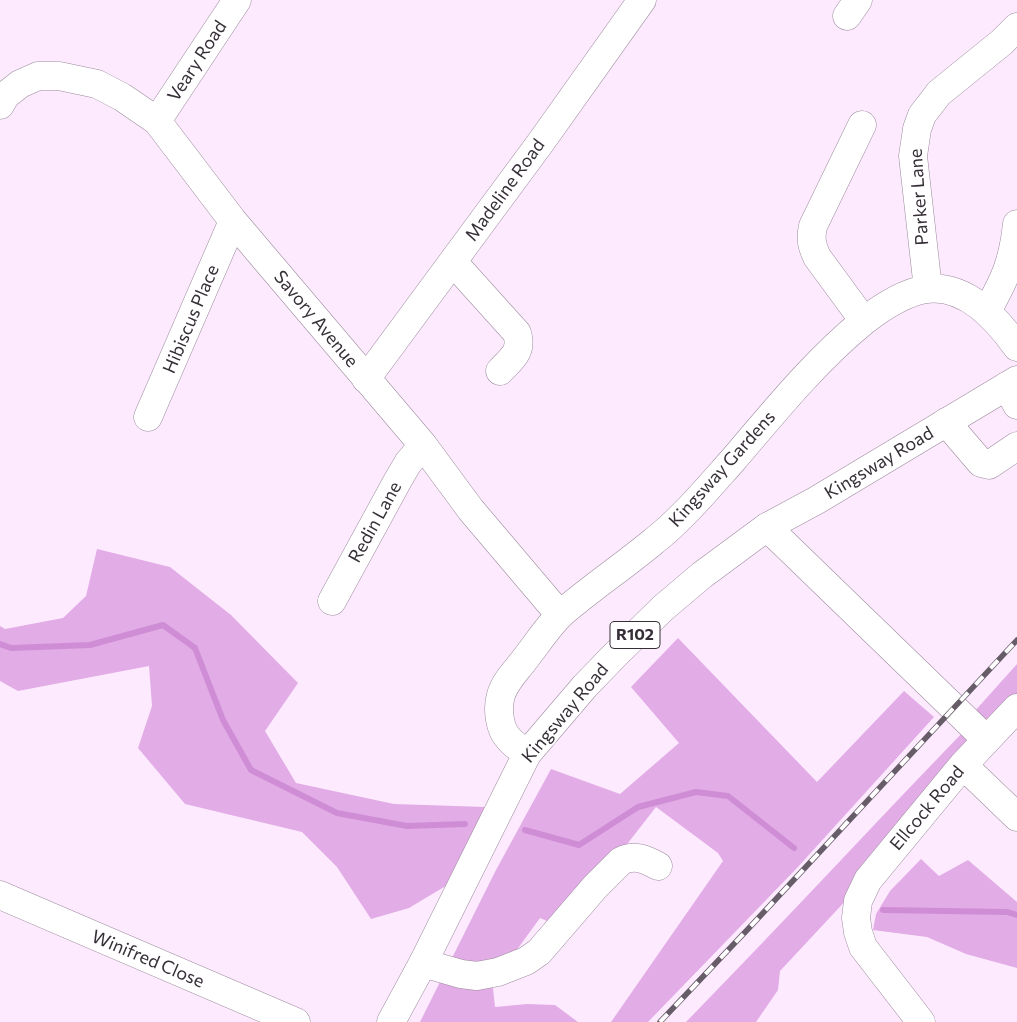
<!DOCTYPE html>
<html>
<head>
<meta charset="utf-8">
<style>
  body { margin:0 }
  canvas { display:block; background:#fdeafe }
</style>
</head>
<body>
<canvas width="1017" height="1022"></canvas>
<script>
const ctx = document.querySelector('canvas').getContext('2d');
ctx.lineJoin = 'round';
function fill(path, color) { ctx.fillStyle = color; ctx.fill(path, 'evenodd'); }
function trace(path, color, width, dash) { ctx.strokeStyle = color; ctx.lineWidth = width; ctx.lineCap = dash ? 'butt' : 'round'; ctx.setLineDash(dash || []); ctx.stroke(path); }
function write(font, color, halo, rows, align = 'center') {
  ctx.font = font + ' Commissioner,sans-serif'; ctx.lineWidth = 4; ctx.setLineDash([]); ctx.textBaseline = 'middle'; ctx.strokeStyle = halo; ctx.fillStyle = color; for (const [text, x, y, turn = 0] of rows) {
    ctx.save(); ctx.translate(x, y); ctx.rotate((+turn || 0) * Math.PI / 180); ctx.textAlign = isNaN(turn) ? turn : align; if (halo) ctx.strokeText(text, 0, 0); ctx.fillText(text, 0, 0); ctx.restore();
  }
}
const green = new Path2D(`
  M97,549l73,18 61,48 67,68 -33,48 31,52 98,21 92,3 -32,74 -45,27 -38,11 -34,-52 -35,-35 -117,-28 -47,-56 14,-42 -3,-40 -131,25 -18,-10v-55l5,3 58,-11 23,-22z
  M678,638l139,144 87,-91 30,26 -137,151 -149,154h-37l112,-161 -5,-8 -62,-46 -46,59 -56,58 -14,-6 -24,33 -25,19 4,37 32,-3 28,1 23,17h-158l76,-152 55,-101 69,25 59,-51 -48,-56z
  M1017,664v32l-30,31 -13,-15z
  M965,730l10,11 -125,155 -70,75 -2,19 -22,32h-70c94,-96 185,-195 279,-292z
  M921,859l18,17 29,-16 49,42v66l-51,-14 -39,-17 -54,-7 3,-16 14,-23z`);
const stream = new Path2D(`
  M0,644l11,4 79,-3 73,-20 32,23 28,72 28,50 86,43 70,13 58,-2
  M525,830l54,15 59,-38 58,-15 32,4 66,52
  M883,910l124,2 10,3`);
const minor = new Path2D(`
  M847,16l11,-16
  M0,105l6,-10 14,-11 18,-8h21l38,8 25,13 35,24 76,100 190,224 48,65 89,105
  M157,121l80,-121
  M862,125l-49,101c-3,13 -1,20 4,31l47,64
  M453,262l64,71c6,19 -6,26 -17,38
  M928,289l-15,-133 4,-27 5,-14 17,-22 63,-51 15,-15
  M987,311c18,-32 26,-49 30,-87
  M366,379l175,-237 101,-142
  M1007,386l10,19
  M148,417l85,-196
  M946,422l35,41 8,2 28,-19
  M767,527l219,212
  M332,601l66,-121 10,-17 15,-18
  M527,754c-6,-5 -13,-9 -18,-15 -10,-10 -12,-31 -8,-44 4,-14 16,-25 24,-36 12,-15 23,-33 37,-46 29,-25 62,-47 92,-72 29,-23 54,-53 79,-81 41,-48 82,-99 131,-139 18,-14 39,-28 62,-32 40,-5 70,29 91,58
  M963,765l54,52
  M0,895l296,127
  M423,963l38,11 16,2 21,-4 28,-11 13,-9 56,-65 26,-26c13,-7 24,-2 37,5
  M921,1022l-58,-75 -5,-15 -2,-14 2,-17 10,-21 95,-115 54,-57`);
const major = new Path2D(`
  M391,1022l32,-59 104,-209 58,-68 30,-31 48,-47 39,-33 65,-48 50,-27 200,-120`);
const rail = new Path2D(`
  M660,1022l89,-94 268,-288`);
const shields = [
  [635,635,50]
];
const shieldNames = [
  ["R102",635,635]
];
const streetNames = [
  ["Veary Road",197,61,-57],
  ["Madeline Road",505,190,-54],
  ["Parker Lane",919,197,-94],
  ["Hibiscus Place",191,319,-67],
  ["Savory Avenue",316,319,50],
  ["Kingsway Road",879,463,-31],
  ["Kingsway Gardens",722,469,-48],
  ["Redin Lane",375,522,-61],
  ["Kingsway Road",565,713,-50],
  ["Ellcock Road",927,808,-50],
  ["Winifred Close",148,959,23]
];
fill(green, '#e2ace6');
trace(stream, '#cf8dd5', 6);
trace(minor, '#9c8b9d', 29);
trace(major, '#9c8b9d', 29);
trace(minor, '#fff', 28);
trace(major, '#fff', 28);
trace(rail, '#675d68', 5.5);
trace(rail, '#fff', 4, [11]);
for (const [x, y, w] of shields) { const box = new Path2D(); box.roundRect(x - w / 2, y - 13.5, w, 27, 4); ctx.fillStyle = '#fff'; ctx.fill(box); trace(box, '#362f37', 1); }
write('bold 16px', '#362f37', null, shieldNames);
write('18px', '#362f37', '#fff', streetNames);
</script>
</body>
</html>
